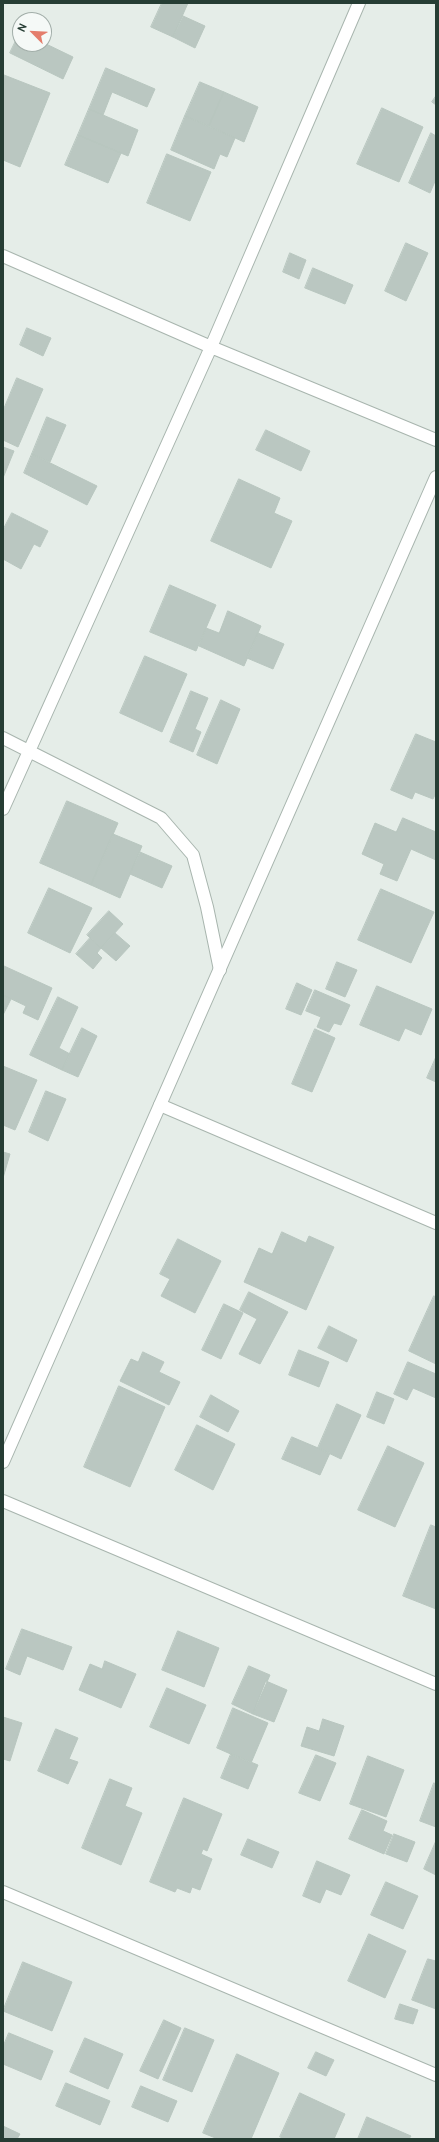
<!DOCTYPE html>
<html>
<head>
<meta charset="utf-8">
<style>
  body { margin:0 }
  #map { position:relative; width:439px; height:2142px; overflow:hidden; background:#e5ede8; font-family:Cabin,sans-serif }
  canvas { display:block }
  .frame { position:absolute; inset:0; border:4px solid #263d34; pointer-events:none }
  .north { position:absolute; left:12px; top:12px; width:40px; height:40px; box-sizing:border-box; background:#f5f9f7; border:1px solid #a2aea9; border-radius:50%; rotate:294deg; font-size:11px; font-weight:700; line-height:16px; text-align:center; color:#263d34 }
  .north::after { content:''; display:block; margin:auto; width:14px; height:18px; background:#e47d6c; clip-path:polygon(50% 0,100% 100%,50% 72%,0 100%) }
</style>
</head>
<body>
<div id="map">
<canvas width="439" height="2142"></canvas>
<div class="frame"></div>
<div class="north">N</div>
</div>
<script>
const ctx = document.querySelector('canvas').getContext('2d');
ctx.lineJoin = 'round';
function fill(path, color) { ctx.fillStyle = color; ctx.fill(path, 'evenodd'); }
function trace(path, color, width, dash) { ctx.strokeStyle = color; ctx.lineWidth = width; ctx.lineCap = dash ? 'butt' : 'round'; ctx.setLineDash(dash || []); ctx.stroke(path); }
const building = new Path2D(`
  M162,3h26l-15,34 -22,-10z
  M183,16l22,10 -10,22 -22,-11z
  M20,32v12l24,-1 29,14 -10,22 -53,-26z
  M106,68l49,21 -8,18 -35,-15 -9,23 -14,-6z
  M4,75l46,18 -30,74 -17,-7z
  M200,82l24,10 -15,34 -24,-10z
  M224,92l34,15 -14,35 -35,-16z
  M436,96v9l-4,-3z
  M382,108l41,19 -24,55 -42,-18z
  M89,109l49,21 -10,26 -50,-21z
  M185,116l50,22 -8,19 -7,-3 -6,15 -43,-19z
  M431,133l5,3v43l-6,14 -21,-10z
  M78,135l43,18 -13,30 -43,-18z
  M167,154l44,18 -21,49 -43,-18z
  M406,243l22,10 -22,48 -21,-10z
  M290,253l16,7 -7,19 -16,-7z
  M313,268l40,17 -8,19 -40,-16z
  M27,328l24,10 -8,18 -23,-11z
  M17,378l26,11 -25,58 -15,-7v-29z
  M47,417l19,8 -16,37 -18,-8z
  M266,430l44,21 -9,20 -45,-21z
  M3,447l11,4 -11,27z
  M32,454l65,32 -10,19 -63,-32z
  M239,479l41,19 -6,15 18,8 -21,47 -60,-27z
  M12,513l36,18 -8,16 -6,-3 -13,25 -18,-10v-29z
  M170,585l46,20 -20,46 -46,-19z
  M228,611l33,15 -17,40 -45,-20 7,-18 13,5z
  M258,633l26,11 -11,25 -26,-11z
  M145,656l42,18 -25,58 -42,-19z
  M191,691l17,7 -13,31 6,3 -8,20 -23,-10z
  M221,700l19,9 -23,55 -20,-9z
  M416,734l20,8v51l-3,6 -18,-7 -3,7 -21,-9z
  M67,801l51,22 -27,62 -51,-22z
  M403,818l33,14v28l-25,-11 -14,32 -17,-7 4,-10 -22,-10 13,-31 21,9z
  M113,834l29,12 -22,52 -29,-13z
  M140,852l32,14 -10,22 -32,-14z
  M49,888l43,20 -22,45 -42,-20z
  M381,889l53,23 -23,51 -53,-23z
  M109,911l14,13 -22,24 -14,-13z
  M115,933l15,13 -14,15 -15,-13z
  M90,938l11,10 -4,5 5,5 -9,11 -17,-15z
  M337,962l20,8 -12,27 -19,-8z
  M4,966l48,22 -14,32 -15,-7 3,-7 -23,-11z
  M297,983l15,7 -11,25 -15,-6z
  M377,986l55,23 -11,26 -16,-7 -6,13 -39,-16z
  M315,990l35,15 -9,20 -7,-2 -5,9 -12,-5 4,-10 -15,-6z
  M3,995l8,4 -8,16z
  M58,997l20,10 -19,41 11,6 -8,16 -32,-15z
  M82,1028l15,8 -19,41 -16,-7z
  M315,1029l20,9 -23,54 -20,-8z
  M436,1057v25l-9,-4z
  M3,1066l34,14 -22,50 -12,-5z
  M46,1091l20,8 -18,42 -19,-9z
  M3,1152l7,2 -7,24z
  M282,1232l24,11 3,-7 25,11 -28,63 -62,-28 15,-34 13,6z
  M178,1239l43,22 -26,52 -34,-17 9,-17 -10,-5z
  M249,1292l39,20 -28,52 -21,-10 18,-35 -17,-9z
  M434,1296l2,1v67l-27,-13z
  M224,1304l19,9 -22,46 -19,-9z
  M329,1326l28,14 -10,22 -29,-14z
  M299,1350l30,12 -10,25 -30,-12z
  M143,1352l21,10 -5,10 21,10 -11,23 -49,-24 11,-22 7,3z
  M408,1362l28,12v24l-23,-10 -6,12 -13,-6z
  M119,1386l46,21 -35,80 -46,-20z
  M377,1392l17,7 -10,25 -17,-7z
  M211,1395l28,16 -11,21 -28,-15z
  M337,1404l24,11 -20,44 -23,-11z
  M197,1425l38,19 -22,46 -38,-20z
  M292,1437l38,16 -10,22 -38,-16z
  M388,1446l36,17 -29,64 -37,-17z
  M431,1525l5,2v82l-33,-13z
  M22,1629l50,18 -9,23 -36,-14 -7,19 -14,-6z
  M178,1631l41,17 -15,39 -42,-17z
  M105,1661l31,13 -15,34 -42,-18 11,-26 12,5z
  M249,1666l21,9 -17,39 -21,-10z
  M266,1681l21,9 -13,32 -21,-8z
  M167,1688l39,17 -17,39 -39,-17z
  M233,1708l35,15 -17,40 -34,-15z
  M3,1717l19,6 -12,38 -7,-2z
  M323,1719l21,7 -10,30 -33,-10 6,-19 12,4z
  M56,1729l22,9 -9,21 9,3 -10,22 -30,-13z
  M231,1754l27,11 -10,24 -27,-11z
  M316,1755l20,8 -16,38 -21,-8z
  M368,1756l36,14 -18,47 -36,-13z
  M110,1779l22,9 -7,18 17,7 -21,52 -39,-17z
  M434,1783l2,1v43l-16,-6z
  M184,1798l38,16 -15,37 -4,-2 -2,5 11,5 -12,31 -8,-3 -2,6 -13,-5 -2,4 -25,-10z
  M362,1810l25,11 -4,10 9,4 -8,19 -35,-15z
  M394,1834l21,8 -8,20 -21,-8z
  M248,1839l31,13 -7,16 -31,-13z
  M436,1841v34l-12,-6z
  M317,1861l33,14 -9,20 -15,-6 -6,14 -17,-7z
  M386,1882l32,14 -15,33 -32,-14z
  M369,1934l37,17 -21,47 -37,-17z
  M428,1959l8,2v48l-24,-9z
  M23,1962l49,20 -20,49 -49,-20z
  M400,2004l18,6 -5,14 -18,-5z
  M164,2020l17,8 -23,51 -18,-8z
  M185,2028l29,12 -22,52 -29,-12z
  M9,2033l44,18 -12,29 -38,-16v-17z
  M85,2038l38,16 -15,35 -38,-17z
  M316,2052l18,8 -8,16 -18,-8z
  M237,2054l42,19 -28,66h-33l-15,-6z
  M66,2083l44,18 -10,24 -44,-19z
  M141,2086l36,15 -9,21 -36,-15z
  M300,2093l45,21 -11,25h-49l-5,-2z
  M367,2117l44,19 -2,3h-51z
  M3,2126l17,8 -3,5h-14z`);
const minor = new Path2D(`
  M3,256l208,91 225,93
  M3,738l158,80 32,37 14,52 13,63
  M3,809l208,-462 148,-344
  M160,1105l276,118
  M3,1501l433,183
  M3,1892l433,183`);
const tertiary = new Path2D(`
  M3,1462l433,-985`);
fill(building, '#bac7c1');
trace(building, '#b8c6bf', 1);
trace(minor, '#a8b5ae', 14);
trace(tertiary, '#a8b5ae', 14);
trace(minor, '#fff', 12);
trace(tertiary, '#fff', 12);
</script>
</body>
</html>
